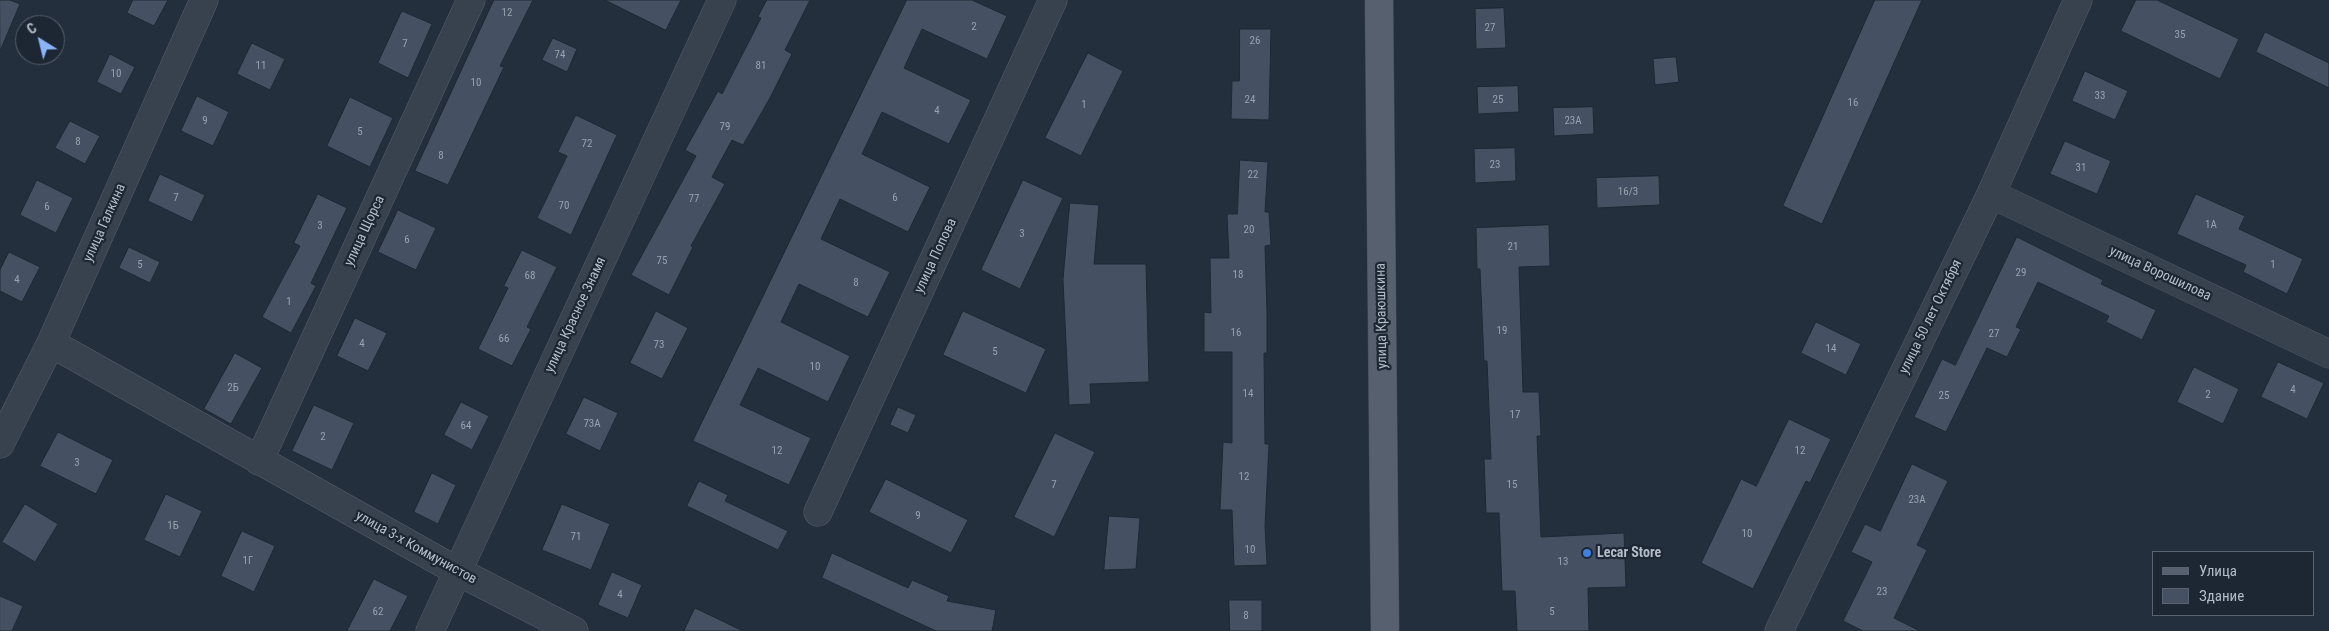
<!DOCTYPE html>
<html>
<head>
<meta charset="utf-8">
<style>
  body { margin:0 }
  #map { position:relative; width:2329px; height:631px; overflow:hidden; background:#242f3e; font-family:"Roboto Condensed",sans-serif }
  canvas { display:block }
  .legend { position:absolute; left:2152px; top:551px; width:162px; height:65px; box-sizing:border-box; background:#1d2633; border:1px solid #59626f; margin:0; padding:6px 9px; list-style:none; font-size:15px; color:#b4bcc9 }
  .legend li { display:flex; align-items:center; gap:10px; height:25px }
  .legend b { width:25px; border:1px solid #59626f }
  .north { position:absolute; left:15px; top:15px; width:50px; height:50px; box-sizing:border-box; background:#1d2633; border:1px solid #59626f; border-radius:50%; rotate:324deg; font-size:14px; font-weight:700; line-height:20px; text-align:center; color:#b4bcc9 }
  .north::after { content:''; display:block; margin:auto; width:18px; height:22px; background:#8ab4f8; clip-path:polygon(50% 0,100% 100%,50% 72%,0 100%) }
</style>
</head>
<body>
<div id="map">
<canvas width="2329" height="631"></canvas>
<ul class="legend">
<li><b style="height:6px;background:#56606e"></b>Улица</li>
<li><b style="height:14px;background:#455162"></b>Здание</li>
</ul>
<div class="north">С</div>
</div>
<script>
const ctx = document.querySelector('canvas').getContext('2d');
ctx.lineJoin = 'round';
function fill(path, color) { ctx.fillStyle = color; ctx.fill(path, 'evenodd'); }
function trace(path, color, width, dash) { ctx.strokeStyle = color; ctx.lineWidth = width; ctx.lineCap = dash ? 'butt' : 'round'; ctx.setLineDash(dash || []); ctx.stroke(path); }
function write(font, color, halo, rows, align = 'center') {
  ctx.font = font + ' "Roboto Condensed",sans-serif'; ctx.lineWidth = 4.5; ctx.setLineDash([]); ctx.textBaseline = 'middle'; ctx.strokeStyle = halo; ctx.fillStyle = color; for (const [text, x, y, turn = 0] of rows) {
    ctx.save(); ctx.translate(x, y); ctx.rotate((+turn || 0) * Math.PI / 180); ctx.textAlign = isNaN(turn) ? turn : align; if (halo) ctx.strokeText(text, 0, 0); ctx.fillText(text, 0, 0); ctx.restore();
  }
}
const building = new Path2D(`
  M0,0h10l10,4 -20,47z
  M133,0h35l-14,26 -27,-13z
  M494,0h39l-33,66 4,1 -56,118 -33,-14z
  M605,0h76l-15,30z
  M767,0h43l-25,50 7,4 -22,44 -27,47 -11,-5 -20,37 13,7 -34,62 2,1 -24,48 -38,-20 65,-119 -11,-6 33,-59 4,3 39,-76 -3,-1z
  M907,0h65l35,16 -20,43 -65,-30 -18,39 67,32 -22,44 -67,-32 -20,42 68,33 -22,45 -68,-33 -19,40 69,33 -22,45 -69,-33 -18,38 69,34 -22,46 -70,-34 -18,37 71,33 -22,47 -96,-44z
  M1875,0h47l-100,224 -39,-18z
  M2136,0h21l82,39 -19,40 -99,-48z
  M1504,8l2,40 -30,1 -1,-40z
  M402,11l30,13 -24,54 -30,-15z
  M1240,29h31l-2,91 -38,-1 1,-38h7z
  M2265,32l64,31v25l-73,-36z
  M553,38l24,11 -10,23 -25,-12z
  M252,43l33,16 -15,31 -33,-16z
  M1088,53l35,18 -42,85 -36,-18z
  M110,54l25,13 -14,27 -24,-12z
  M1676,57l3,25 -24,3 -2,-26z
  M2085,71l43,20 -13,29 -43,-19z
  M1518,86l1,26 -41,2 -1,-27z
  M197,96l32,16 -16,34 -32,-15z
  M350,97l43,21 -23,49 -43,-21z
  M1593,107l1,27 -40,2 -1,-28z
  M576,115l41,20 -46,100 -34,-17 30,-62 -9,-4z
  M70,121l30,15 -15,28 -30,-16z
  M2065,141l46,20 -14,33 -47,-20z
  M1515,148l1,33 -41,2 -1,-34z
  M1240,160l28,2 -3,50h4l2,33 -6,1 2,67v40h-3l1,91h4l-4,82 2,39 -33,1 -2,-56h-12l3,-68 9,1v-91h-28v-40l7,1 -1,-55h19l-2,-44h10z
  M160,174l45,21 -13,27 -44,-21z
  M1659,176l1,29 -63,3 -1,-30z
  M37,180l36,18 -17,35 -36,-18z
  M1023,180l40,18 -43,91 -39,-19z
  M318,194l29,14 -36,75 5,3 -25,47 -29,-16 38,-71 -6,-3z
  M2196,194l49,22 -6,13 64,30 -16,35 -44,-22 3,-7 -69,-31z
  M1070,203l29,2 -5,59h52l3,118 -59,2 1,20 -22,1 -6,-125z
  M398,210l38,18 -20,42 -38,-18z
  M1549,225l1,41 -31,1 4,125h16l2,44h-4l4,101 83,-4 2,54 -38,1 1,43h-72l-2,-40h-13l-3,-78h-13l-2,-54h7l-4,-98h-3l-4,-92h-3l-1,-41z
  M2017,237l86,43 -2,4 55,26 -14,30 -36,-18 3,-6 -71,-34 -22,45 5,2 -14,28 -20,-9 -41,84 -32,-15 28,-58 13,6z
  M129,247l31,15 -10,21 -31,-15z
  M522,250l35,17 -30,60 4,2 -19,37 -34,-17 30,-61 -4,-2z
  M9,252l31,15 -18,35 -22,-11v-21z
  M656,311l32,17 -26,51 -32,-16z
  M963,311l83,38 -20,44 -83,-38z
  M355,318l32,15 -19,38 -31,-15z
  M1816,322l45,22 -15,31 -45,-22z
  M235,353l27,15 -31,56 -27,-15z
  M2278,362l46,21 -17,36 -46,-22z
  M2194,367l45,22 -16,35 -46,-22z
  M584,397l34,16 -18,38 -34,-17z
  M461,402l28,14 -17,34 -28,-15z
  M314,405l40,18 -22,47 -40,-19z
  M898,407l18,8 -8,18 -18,-8z
  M1789,419l42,20 -21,44 -4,-2 -53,108 -52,-26 40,-84 15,7z
  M58,432l55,28 -17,34 -56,-28z
  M1055,433l40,19 -41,85 -40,-20z
  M1912,464l36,17 -31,64 10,5 -33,68 26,13h-57l-20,-10 29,-59 -21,-10 14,-28 15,7z
  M432,473l24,12 -18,39 -24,-12z
  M886,479l82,41 -17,33 -82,-41z
  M699,481l29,14 -3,6 63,30 -10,19 -91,-44z
  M166,494l36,17 -22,46 -36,-17z
  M25,504l33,20 -23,38 -33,-20z
  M562,504l48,20 -19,46 -49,-20z
  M1109,516l31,2 -4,51 -32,1z
  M242,531l33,15 -21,46 -33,-16z
  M832,553l76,35 4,-8 37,16 -2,5 49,9 -4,21h-56l-114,-53z
  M612,572l30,13 -14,33 -30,-13z
  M374,579l34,17 -18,35h-43z
  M0,596l23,10 -11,25h-12z
  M1229,600h33v31h-32z
  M695,608l48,23h-59z`);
const minor = new Path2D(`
  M1991,194l338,160
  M51,343l406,228 117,60
  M0,444l51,-101 153,-343
  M259,461l212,-461
  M818,512l235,-512
  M430,631l292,-631
  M1779,631l212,-437 87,-194`);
const major = new Path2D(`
  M1379,0l6,631`);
const markers = [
  [1587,553,5,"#3f7fe0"]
];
const numberNames = [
  ["12",507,13],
  ["2",974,27],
  ["27",1490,28],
  ["35",2180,35],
  ["26",1255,41],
  ["7",405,44],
  ["74",560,55],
  ["11",261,66],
  ["81",761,66],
  ["10",116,74],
  ["10",476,83],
  ["33",2100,96],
  ["24",1250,100],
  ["25",1498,100],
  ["16",1853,103],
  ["1",1084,105],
  ["4",937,111],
  ["9",205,121],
  ["23А",1573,121],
  ["79",725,127],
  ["5",360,132],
  ["8",78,142],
  ["72",587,144],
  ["8",441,156],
  ["23",1495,165],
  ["31",2081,168],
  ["22",1253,175],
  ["16/3",1628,192],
  ["7",176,198],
  ["6",895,198],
  ["77",694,199],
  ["70",564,206],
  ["6",47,207],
  ["1А",2211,225],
  ["3",320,226],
  ["20",1249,230],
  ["3",1022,234],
  ["6",407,240],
  ["21",1513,247],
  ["75",662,261],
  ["5",140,265],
  ["1",2273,265],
  ["29",2021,273],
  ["18",1238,275],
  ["68",530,276],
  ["4",17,280],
  ["8",856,283],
  ["1",289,302],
  ["19",1502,331],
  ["16",1236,333],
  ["27",1994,334],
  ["66",504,339],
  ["4",362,344],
  ["73",659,345],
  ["14",1831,349],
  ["5",995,352],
  ["10",815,367],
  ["2Б",233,388],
  ["4",2293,390],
  ["14",1248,394],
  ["2",2208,395],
  ["25",1944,396],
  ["17",1515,415],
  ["73А",592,424],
  ["64",466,426],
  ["2",323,437],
  ["12",777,451],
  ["12",1800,451],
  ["3",77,463],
  ["12",1244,477],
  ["7",1054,485],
  ["15",1512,485],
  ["23А",1917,500],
  ["9",918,516],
  ["1Б",173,526],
  ["10",1747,534],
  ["71",576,537],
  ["10",1250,550],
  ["1Г",248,561],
  ["13",1563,562],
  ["23",1882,592],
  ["4",620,595],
  ["62",378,612],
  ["5",1552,612],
  ["8",1246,616]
];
const streetNames = [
  ["улица Галкина",105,223,-66],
  ["улица Щорса",365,231,-65],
  ["улица Попова",936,256,-65],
  ["улица Ворошилова",2160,274,25],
  ["улица Красное Знамя",576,315,-65],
  ["улица Краюшкина",1382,316,-91],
  ["улица 50 лет Октября",1931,317,-64],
  ["улица 3-х Коммунистов",416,548,29]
];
const poiNames = [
  ["Lecar Store",1597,553]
];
fill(building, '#455162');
trace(building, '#1f2835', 1);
trace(minor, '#565f6c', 29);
trace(major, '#414a57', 29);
trace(minor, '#38414e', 28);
trace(major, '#56606e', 28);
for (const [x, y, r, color] of markers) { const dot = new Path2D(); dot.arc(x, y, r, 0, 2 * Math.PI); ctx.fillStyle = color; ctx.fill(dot); trace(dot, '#1d2633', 2); }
write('11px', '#98a1af', null, numberNames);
write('14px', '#b4bcc9', '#1d2633', streetNames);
write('bold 14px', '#b4bcc9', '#1d2633', poiNames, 'left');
</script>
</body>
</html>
